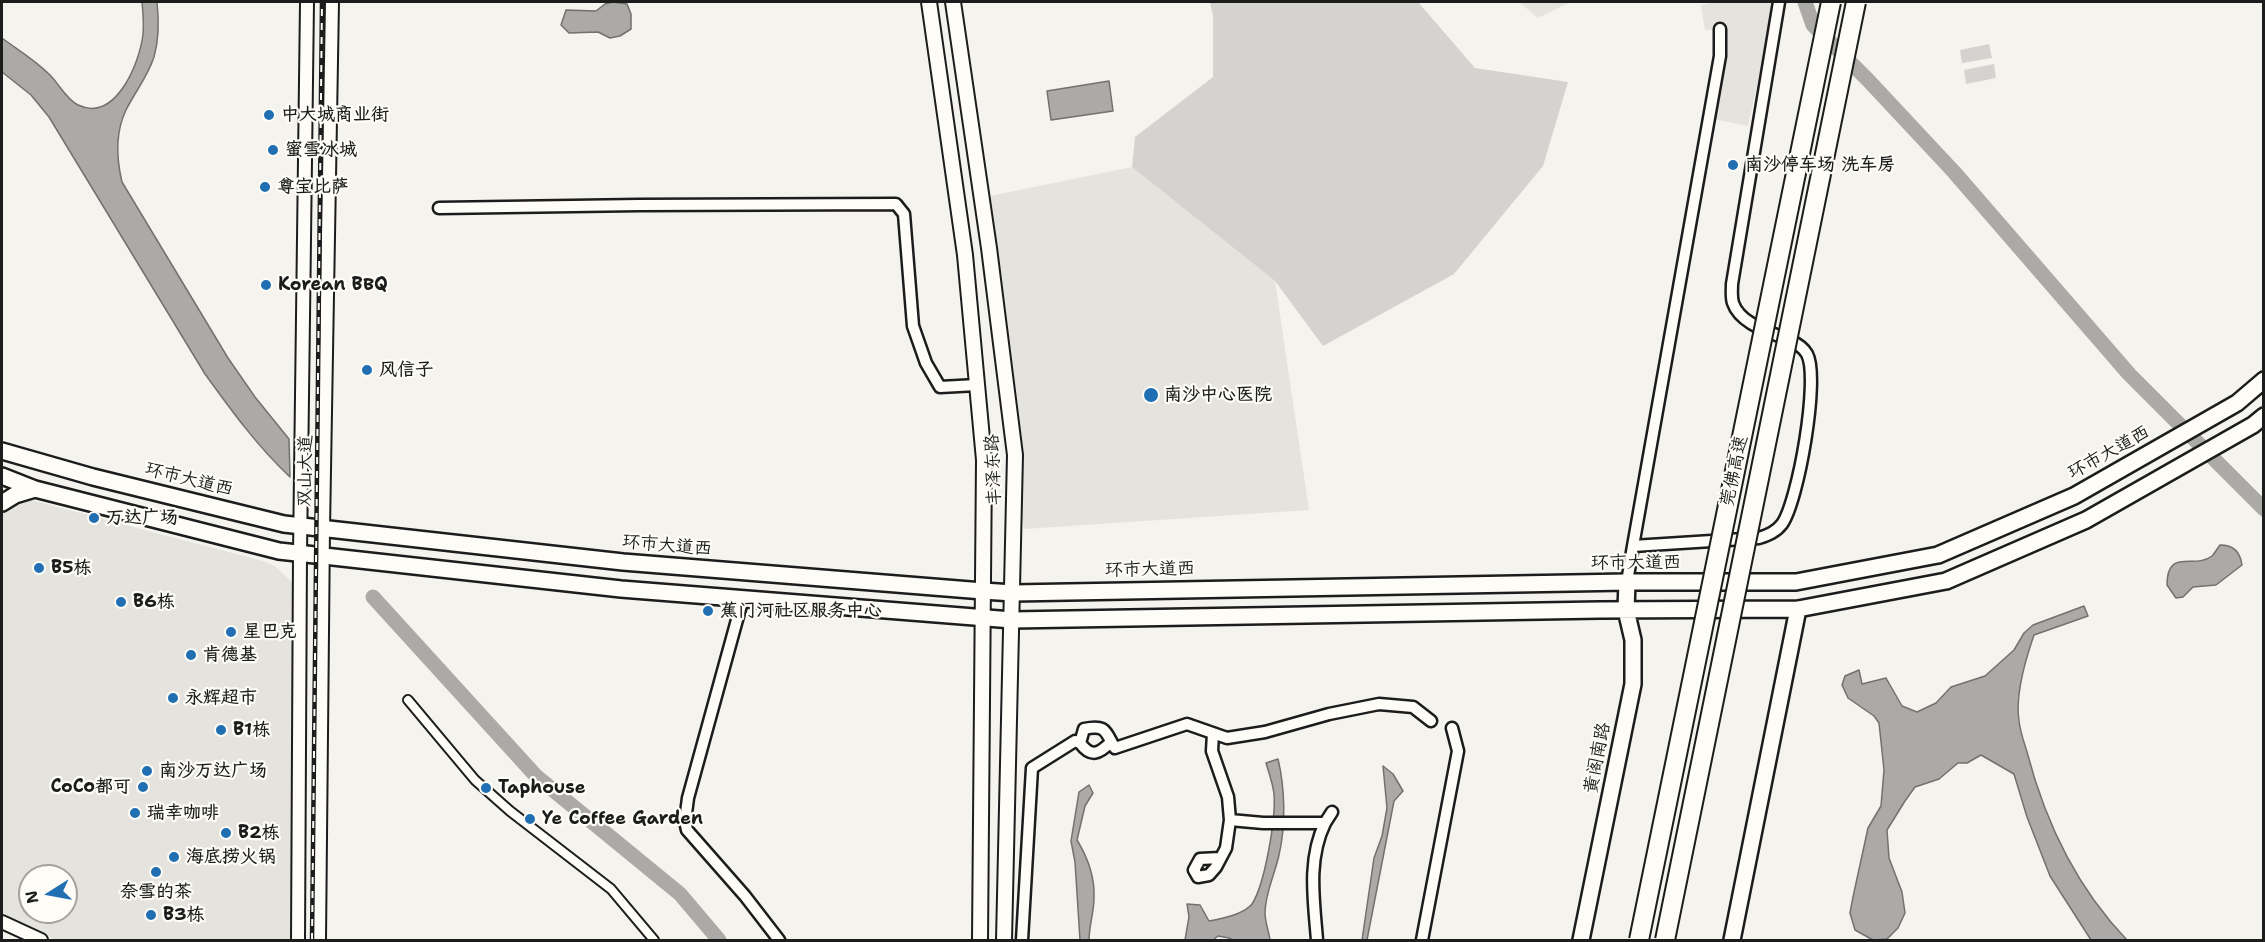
<!DOCTYPE html>
<html>
<head>
<meta charset="utf-8">
<style>
  body { margin:0 }
  #map { position:relative; width:2265px; height:942px; overflow:hidden; background:#f4f3ee; font-family:"Shantell Sans",sans-serif }
  canvas { display:block }
  .frame { position:absolute; inset:0; border:3px solid #1c1c1c; pointer-events:none }
  .north { position:absolute; left:18px; top:864px; width:60px; height:60px; box-sizing:border-box; background:#fdfcf7; border:2px solid #a3a29f; border-radius:50%; rotate:259deg; font-size:16px; font-weight:700; line-height:24px; text-align:center; color:#1c1c1c }
  .north::after { content:''; display:block; margin:auto; width:21px; height:27px; background:#1f6fb2; clip-path:polygon(50% 0,100% 100%,50% 72%,0 100%) }
</style>
</head>
<body>
<div id="map">
<canvas width="2265" height="942"></canvas>
<div class="frame"></div>
<div class="north">N</div>
</div>
<script>
const ctx = document.querySelector('canvas').getContext('2d');
ctx.lineJoin = 'round';
function fill(path, color) { ctx.fillStyle = color; ctx.fill(path, 'evenodd'); }
function trace(path, color, width, dash) { ctx.strokeStyle = color; ctx.lineWidth = width; ctx.lineCap = dash ? 'butt' : 'round'; ctx.setLineDash(dash || []); ctx.stroke(path); }
function write(font, color, halo, rows, align = 'center') {
  ctx.font = font + ' "Shantell Sans","LXGW WenKai TC",sans-serif'; ctx.lineWidth = 4.5; ctx.setLineDash([]); ctx.textBaseline = 'middle'; ctx.strokeStyle = halo; ctx.fillStyle = color; for (const [text, x, y, turn = 0] of rows) {
    ctx.save(); ctx.translate(x, y); ctx.rotate((+turn || 0) * Math.PI / 180); ctx.textAlign = isNaN(turn) ? turn : align; if (halo) ctx.strokeText(text, 0, 0); ctx.fillText(text, 0, 0); ctx.restore();
  }
}
const built = new Path2D(`
  M1519,2h51l-32,16z
  M1708,2h67l-27,124 -34,-7 12,-69 1,-21 -22,1 -4,-25 7,-1z
  M1132,167l143,114 34,229 -285,19 -34,-333z
  M31,500l232,61 12,5 17,16 2,83 -3,275h-235l-54,-24v-407l11,-6zM30,876h36v36h-36z`);
const green = new Path2D(`
  M1210,2h208l57,66 93,14 -25,84 -89,108 -131,72 -48,-65 -143,-114 3,-30 78,-60v-61z
  M1989,44l3,14 -30,5 -2,-13z
  M1994,64l2,14 -30,6 -2,-14z`);
const water = new Path2D(`
  M142,2h15c2,18 2,37 -3,55 -6,19 -19,35 -28,53 -11,23 -10,47 -4,72l106,176 27,39 34,42 1,38c-33,-31 -59,-67 -85,-103l-156,-257 -18,-22 -29,-23v-34c16,12 33,22 48,37 9,9 16,24 28,30 38,18 62,-43 65,-71 1,-11 0,-22 -1,-32z
  M613,2l14,2 4,10v15l-11,7 -10,2 -12,-6 -29,1 -8,-8 5,-15 30,1 9,-7z
  M1109,81l4,30 -62,9 -4,-29z
  M2220,545c14,0 20,7 22,20l-26,20 -23,2 -10,10 -7,1 -9,-13c0,-38 27,-15 45,-29 2,-2 5,-7 8,-11z
  M2084,606l4,10 -54,19c-8,23 -19,61 -15,86 1,10 5,21 8,31 18,69 50,136 100,188h-36l-41,-64 -23,-59 -13,-43 -33,-19 -14,8h-9l-19,16 -24,8 -10,14 -18,29 2,28 13,34 3,21 -7,15 -11,11 -14,1 -18,-10 -5,-17 3,-16 15,-69 13,-22 3,-36 -5,-47 -5,-7 -26,-18 -6,-13 3,-9 14,-6 3,14 24,-6 16,28 15,6 19,-9 15,-16 34,-11 29,-26 10,-17 9,-8z
  M1278,759c7,29 8,66 1,96 -4,19 -14,38 -14,58 0,9 4,19 5,27h-37l-4,-2 -11,-2 -5,4h-28l4,-23 -2,-13 13,1 9,16c12,-2 35,-7 43,-17 13,-20 24,-86 22,-110 -1,-10 -5,-21 -8,-31z
  M1383,766l10,8 10,17 -9,10 -27,139h-5l12,-82 8,-22 5,-28z
  M1089,785l4,8 -8,13 -8,34c11,18 18,37 17,58 0,14 -5,28 -5,42h-9l-5,-78 -4,-21 8,-49z`);
const river = new Path2D(`
  M1805,2l8,23 55,55 86,92 175,202 135,135
  M373,597l163,179 144,118 39,46`);
const pedestrian = new Path2D(`
  M408,700l67,80 35,31 101,78 43,51`);
const minor = new Path2D(`
  M439,208l200,-3 257,-1 8,10 9,112 13,37 14,24 37,-2
  M1633,546l87,-490v-27
  M1627,582l6,-36 126,-8c9,-3 17,-6 23,-14 16,-22 38,-146 25,-170 -4,-7 -11,-11 -18,-14 -19,-8 -49,-16 -56,-37 -2,-6 -1,-13 -1,-19l47,-282
  M743,598l-55,200 -3,23 2,9 58,66 34,44
  M1213,733l-1,18 16,46 2,23 -4,28 -10,19 -7,8 -11,2 -4,-7 6,-11 20,-1
  M1111,742c-12,12 -20,16 -31,1l4,-14c23,-5 21,3 31,19l72,-24 40,14 38,-6 64,-18 50,-10 34,3 18,14
  M1230,820l33,3h62l7,-11
  M1022,940l10,-172 43,-27 5,2
  M1317,940c-3,-39 -10,-80 8,-117
  M1422,940l36,-189 -6,-23`);
const tertiary = new Path2D(`
  M2,922l39,18
  M298,940l2,-387 7,-551
  M319,940l4,-412 9,-526`);
const secondary = new Path2D(`
  M929,2l36,253 19,205 -4,480
  M953,2l36,246 26,207 -11,485`);
const primary = new Path2D(`
  M2,451l91,26 191,47 339,38 360,29 30,2 614,-11h169l142,-27 136,-59 163,-93 27,-23
  M2,476l33,13 244,62 342,38 391,31 588,-10 198,-1 148,-28 140,-61 167,-95 11,-9
  M2,503l13,-8 20,-6
  M1581,940l52,-256v-44l-7,-30 1,-28
  M1732,940l66,-331`);
const rail = new Path2D(`
  M312,940l10,-938`);
const motorwayBridge = new Path2D(`
  M1639,940l192,-938
  M1665,940l191,-938`);
const markers = [
  [269,115,6,"#1f6fb2"],
  [273,150,6,"#1f6fb2"],
  [1733,165,6,"#1f6fb2"],
  [265,187,6,"#1f6fb2"],
  [266,285,6,"#1f6fb2"],
  [367,370,6,"#1f6fb2"],
  [1151,395,8,"#1f6fb2"],
  [94,518,6,"#1f6fb2"],
  [39,568,6,"#1f6fb2"],
  [121,602,6,"#1f6fb2"],
  [708,611,6,"#1f6fb2"],
  [231,632,6,"#1f6fb2"],
  [191,655,6,"#1f6fb2"],
  [173,698,6,"#1f6fb2"],
  [221,730,6,"#1f6fb2"],
  [147,771,6,"#1f6fb2"],
  [143,787,6,"#1f6fb2"],
  [486,788,6,"#1f6fb2"],
  [135,813,6,"#1f6fb2"],
  [530,819,6,"#1f6fb2"],
  [226,833,6,"#1f6fb2"],
  [174,857,6,"#1f6fb2"],
  [156,872,6,"#1f6fb2"],
  [151,915,6,"#1f6fb2"]
];
const poiNames = [
  ["中大城商业街",281,115],
  ["蜜雪冰城",285,150],
  ["南沙停车场 洗车房",1745,165],
  ["尊宝比萨",277,187],
  ["Korean BBQ",278,285],
  ["风信子",379,370],
  ["南沙中心医院",1164,395],
  ["万达广场",106,518],
  ["B5栋",51,568],
  ["B6栋",133,602],
  ["蕉门河社区服务中心",720,611],
  ["星巴克",243,632],
  ["肯德基",203,655],
  ["永辉超市",185,698],
  ["B1栋",233,730],
  ["南沙万达广场",159,771],
  ["CoCo都可",131,787,"right"],
  ["Taphouse",498,788],
  ["瑞幸咖啡",147,813],
  ["Ye Coffee Garden",542,819],
  ["B2栋",238,833],
  ["海底捞火锅",186,857],
  ["奈雪的茶",156,892,"center"],
  ["B3栋",163,915]
];
const streetNames = [
  ["环市大道西",2109,453,-29],
  ["丰泽东路",994,470,-92],
  ["双山大道",306,471,-89],
  ["莞佛高速",1735,471,-78],
  ["环市大道西",189,480,14],
  ["环市大道西",667,546,5],
  ["环市大道西",1636,563],
  ["环市大道西",1150,570,-1],
  ["黄阁南路",1598,758,-79]
];
fill(built, '#e4e3de');
fill(green, '#d4d3cf');
fill(water, '#abaaa6');
trace(water, '#72716f', 1.5);
trace(river, '#abaaa6', 15);
trace(pedestrian, '#1c1c1c', 12);
trace(minor, '#1c1c1c', 15);
trace(tertiary, '#1c1c1c', 16);
trace(secondary, '#1c1c1c', 18);
trace(primary, '#1c1c1c', 20);
trace(pedestrian, '#fdfcf7', 8);
trace(minor, '#fdfcf7', 10);
trace(tertiary, '#fdfcf7', 12);
trace(secondary, '#fdfcf7', 14);
trace(primary, '#fdfcf7', 15);
trace(rail, '#1c1c1c', 4.5);
trace(rail, '#fdfcf7', 2, [7]);
trace(motorwayBridge, '#1c1c1c', 22, []);
trace(motorwayBridge, '#fdfcf7', 18);
for (const [x, y, r, color] of markers) { const dot = new Path2D(); dot.arc(x, y, r, 0, 2 * Math.PI); ctx.fillStyle = color; ctx.fill(dot); trace(dot, '#fdfcf7', 2); }
write('bold 18px', '#1c1c1c', '#fdfcf7', poiNames, 'left');
write('18px', '#1c1c1c', '#fdfcf7', streetNames);
</script>
</body>
</html>
